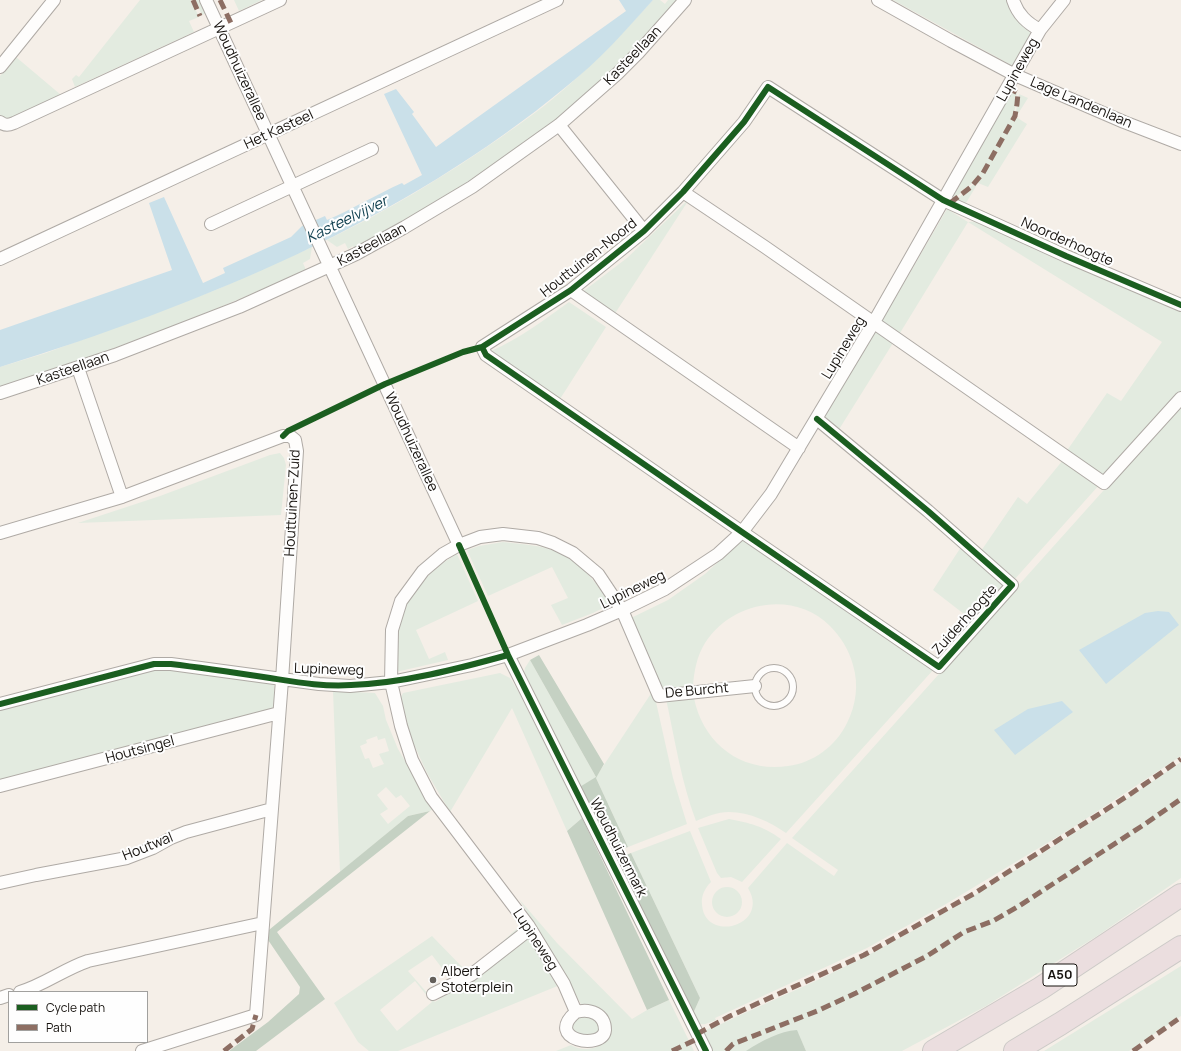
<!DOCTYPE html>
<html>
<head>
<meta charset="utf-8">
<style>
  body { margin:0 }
  #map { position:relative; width:1181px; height:1051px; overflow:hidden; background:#f5efe8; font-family:Manrope,sans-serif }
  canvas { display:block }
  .legend { position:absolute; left:8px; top:991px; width:140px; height:52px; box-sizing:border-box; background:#fefefe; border:1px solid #a1a09e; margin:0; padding:5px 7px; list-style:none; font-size:12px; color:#16120e }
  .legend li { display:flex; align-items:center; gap:8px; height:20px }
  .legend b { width:20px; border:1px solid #a1a09e }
</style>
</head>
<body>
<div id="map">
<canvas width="1181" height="1051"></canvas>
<ul class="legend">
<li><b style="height:5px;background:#1b5e20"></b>Cycle path</li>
<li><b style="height:5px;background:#8d6e63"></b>Path</li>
</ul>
</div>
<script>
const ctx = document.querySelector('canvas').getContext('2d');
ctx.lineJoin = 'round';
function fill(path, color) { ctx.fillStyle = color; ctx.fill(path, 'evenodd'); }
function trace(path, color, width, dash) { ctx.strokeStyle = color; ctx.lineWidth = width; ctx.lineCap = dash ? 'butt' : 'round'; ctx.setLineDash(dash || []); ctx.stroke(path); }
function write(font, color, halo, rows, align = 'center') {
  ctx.font = font + ' Manrope,sans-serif'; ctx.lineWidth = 4; ctx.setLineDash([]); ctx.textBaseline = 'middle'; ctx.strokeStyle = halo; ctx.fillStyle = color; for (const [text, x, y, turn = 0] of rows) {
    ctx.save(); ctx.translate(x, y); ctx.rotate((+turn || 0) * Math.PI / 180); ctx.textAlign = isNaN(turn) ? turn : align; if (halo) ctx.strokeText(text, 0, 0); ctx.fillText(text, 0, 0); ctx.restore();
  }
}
const green = new Path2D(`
  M140,0h51l8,17 -10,4 5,11 -119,55 -3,-8 4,-4 3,2z
  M195,0h7l7,12 -7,3z
  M234,0h28l-23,11z
  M653,0h7l5,4 3,-4h9c-25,29 -51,58 -79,84 -73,66 -158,118 -244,164l-1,-2 -5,3 -3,-6 -8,4 -10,-7c60,-29 118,-64 173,-102 24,-17 48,-34 70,-54 29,-26 56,-55 83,-84z
  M893,0h116l9,21 13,12 -18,33z
  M16,57l45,38 -58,27 -3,-8v-38z
  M1012,91l5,2 -3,23 1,1 4,-23 9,4 -12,19 11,7 -39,63 -10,-4 -12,20 -9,-4 19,-17 -1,-1 -20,17 -2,-4z
  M690,198l-76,117 -33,-22 46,-35z
  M947,209l21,13 14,-1 199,89v81l-72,81 -6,3 -37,-23 41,-59 14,8 41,-59 -194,-120 -68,111 -18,-12z
  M312,247l-2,12 -7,4 3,7c-100,45 -202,84 -306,117v-20l46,-14 172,-64z
  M569,302l37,25 -46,72 -69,-48c28,-12 53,-31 78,-49z
  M875,331l18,12 -55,88 -14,-16z
  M1181,404v352l-109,72 -126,76 -79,44 -152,70 1,2c-13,5 -14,7 -25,-2l9,-20 -69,-145 59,-22 21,51c-6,6 -10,14 -9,22 2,40 69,22 46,-16l39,-45 47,33 4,-6 -46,-32z
  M280,453l4,5 2,7 -5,50 -203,8 82,-27 110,-41z
  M1063,460l37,24 -86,96 -33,-29 37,-54 9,7z
  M743,539l191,130 -148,164c-16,-11 -36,-21 -57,-21 -11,0 -24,5 -33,9 -15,-40 -21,-81 -30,-122l28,-1c9,45 47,75 94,68 25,-3 48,-20 59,-43 9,-18 12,-38 6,-58 -4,-15 -12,-28 -23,-39 -36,-36 -98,-25 -125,17 -8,13 -11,28 -12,43l-31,2 -31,-70 37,-18 37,-26z
  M503,542c18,2 38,3 55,10 23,9 39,33 53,52l-18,9 -31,12 -11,-20 17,-7 -16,-31 -64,29 -21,-46 12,-4z
  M961,547l45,39 -33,35 -40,-31z
  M457,554l21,47 -62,29 13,29 16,-7 3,8 -52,12c0,-11 -2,-23 -1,-34 3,-36 32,-67 62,-84z
  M530,660l66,117 56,-85 4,10 17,76 14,46 -59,23 -32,-69 -18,10 -55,-111 2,-9z
  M156,667l118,14v30l-274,71v-73z
  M500,673l10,5 8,13 64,127 -15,13 -55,-123 -62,104 -23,-39 -16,-35 -11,-28 -1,-10 4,-7z
  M333,691l42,2 8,13 3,14 12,29 35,60 -3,2 -22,5 -68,56zM377,736l1,4 7,-2 4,13 -10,3 5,10 -11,4 -4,-10 -4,1 -5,-13 7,-3 -1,-3zM386,787l10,11 5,-3 9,11 -22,18 -8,-10 8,-5 -11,-14z
  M1181,762v116l-84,58 -111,70 -84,45h-96l-8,-18 -37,18h-53l-4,-16 2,-5 12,-6 1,1c51,-24 104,-46 153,-72 107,-57 209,-123 309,-191z
  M729,819c21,4 34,7 52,20l-39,43 -11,-5 -10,1 -4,-5 -19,-45z
  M712 902a15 15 0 1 1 30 0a15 15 0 1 1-30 0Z
  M519,899l38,44 75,76 15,-9 22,-10 25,51h-138l15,-6c10,6 28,6 34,-6 2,-3 2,-7 3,-10l-26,-23 -26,-47z
  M523,923l37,62 -162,66h-29l-11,-9 -24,-39 98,-67 36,37zM432,955l25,33 -22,14 -27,-31zM415,981l17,21 -35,29 -17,-21z
  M1181,966v50l-52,35h-85z
  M594,1015l7,13 -16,16 -14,-16 4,-11z`);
const forest = new Path2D(`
  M539,655l65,109 -8,14 32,69 -17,6 -33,-65 18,-11 -66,-117z
  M430,811l-153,121 48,67 -69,52h-27l39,-29 31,-28 1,-7 -36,-53 144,-118z
  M582,818l87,182 -22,10 -80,-179z
  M631,853l69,145 -9,20 -77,-158z
  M797,1030l9,21h-60c15,-10 34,-20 51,-21z`);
const water = new Path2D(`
  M619,0h34c-27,30 -54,61 -86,86 -164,136 -365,218 -567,281v-37l172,-60 -23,-67 15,-6 39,86 22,-10 -2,-5 68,-31 11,-11 23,-10 2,4c26,-11 50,-26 75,-37l2,2 18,-10 -38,-81 12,-5 18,23 -2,2 24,33 190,-136z
  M1158,611l11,1 10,13 -73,59 -27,-34 66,-37z
  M1062,701l11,11 -58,43 -21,-25 34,-21z`);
const service = new Path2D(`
  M755 687a19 19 0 1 1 38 0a19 19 0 1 1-38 0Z`);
const minor = new Path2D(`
  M206,0l253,545
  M878,0l73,41 64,34 109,47 57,22
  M1013,0c5,15 14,23 27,30
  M0,67l54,-67
  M0,122c5,4 9,3 14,1l266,-123
  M559,125l85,106
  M683,192l82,55 339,236 77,-85
  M211,224l161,-75
  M0,259l557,-259
  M571,290l228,158
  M78,368l44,129
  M0,393l115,-38 124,-48 117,-53 49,-27 67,-40 87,-62 58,-51 21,-21 47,-53
  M817,419l111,92 84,74 -73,82 -197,-135 -256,-177 -4,-8 89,-57 73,-59 39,-39 61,-70 24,-35 175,113 123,56 115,49
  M0,533l122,-36 161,-61h7l5,4 2,11 -15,229 -26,335 -114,36
  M508,655l198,396
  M0,704l154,-40h17l148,20 31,2 41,-4 81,-17 36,-10 79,-30 35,-15 43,-21 53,-35 24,-22 29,-38 103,-172 166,-292 24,-30
  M0,786l279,-73
  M0,883l36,-8 91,-17 26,-10 18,-10 15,-6 86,-23
  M20,992c24,-7 44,-23 68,-31l175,-38
  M433,994l38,-19 59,-46
  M0,998l9,-3
  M576,1012c-33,28 27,39 29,18 0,-16 -15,-22 -29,-18l-12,-28 -36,-59 -97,-128 -19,-37 -11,-34 -10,-44 1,-52 9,-29 22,-30 20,-17 16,-9 21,-8 23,-3 35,4 15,5 20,10 25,21 24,36 37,86 96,-10`);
const motorway = new Path2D(`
  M934,1051l107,-63 140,-93
  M1015,1051l45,-27 121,-77`);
const quiet = new Path2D(`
  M193,0l7,16
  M220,0l11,23
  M950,203l21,-16 12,-14 32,-57 2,-12 1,-11 -10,-5
  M697,1034l33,-18 134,-61 111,-62 154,-98 52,-36
  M224,1051l28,-22 4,-14
  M672,1051l27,-13
  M726,1051l7,-7 84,-33 39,-18 71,-37 37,-24 29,-11 26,-15 126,-82 36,-25
  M1133,1051l48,-34`);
const cycleway = new Path2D(`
  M817,419l111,92 84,74 -73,82 -197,-135 -256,-177 -4,-8 89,-57 73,-59 39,-39 61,-70 24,-35 175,113 123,56 115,49
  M283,436l5,-5 97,-47 78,-32 19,-5
  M459,545l49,110 198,396
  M0,704l154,-40h17c33,4 66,9 99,14 26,4 54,9 81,7 53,-2 106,-16 157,-30`);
const markers = [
  [433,980,4,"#645f5a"]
];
const shields = [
  [1060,975,34]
];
const shieldNames = [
  ["A50",1060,975]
];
const streetNames = [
  ["Kasteellaan",633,56,-46],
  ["Lupineweg",1018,70,-61],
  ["Woudhuizerallee",239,71,65],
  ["Lage Landenlaan",1081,103,23],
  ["Het Kasteel",279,130,-25],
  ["Noorderhoogte",1067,242,24],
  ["Kasteellaan",372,245,-28],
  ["Houttuinen-Noord",589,258,-38],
  ["Lupineweg",844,348,-59],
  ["Kasteellaan",73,369,-19],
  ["Woudhuizerallee",411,442,65],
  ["Houttuinen-Zuid",293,503,-87],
  ["Lupineweg",633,590,-26],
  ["Zuiderhoogte",965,620,-48],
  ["Lupineweg",329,670,2],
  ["De Burcht",697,691,-5],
  ["Houtsingel",140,750,-15],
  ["Houtwal",148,847,-22],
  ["Woudhuizermark",618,848,63],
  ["Lupineweg",535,940,57]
];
const poiNames = [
  ["Albert",441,972],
  ["Stoterplein",441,988]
];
const waterNames = [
  ["Kasteelvijver",347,220,-26]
];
fill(green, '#e3ebe0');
fill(forest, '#c5d1c3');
fill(water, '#cae0e9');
trace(service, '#afaaa5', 8);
trace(minor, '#afaaa5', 14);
trace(motorway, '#cccac7', 24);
trace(service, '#fefdfc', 6);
trace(minor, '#fefdfc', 12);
trace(motorway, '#ebdedf', 22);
trace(quiet, '#8d6e63', 5, [10, 5]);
trace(cycleway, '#1b5e20', 6);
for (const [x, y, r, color] of markers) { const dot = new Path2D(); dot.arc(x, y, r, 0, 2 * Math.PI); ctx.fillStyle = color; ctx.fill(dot); trace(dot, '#fefefe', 1.5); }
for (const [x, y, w] of shields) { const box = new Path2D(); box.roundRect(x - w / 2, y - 11, w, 22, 3); ctx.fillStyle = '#fefefe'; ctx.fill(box); trace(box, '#16120e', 1); }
write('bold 13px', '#16120e', null, shieldNames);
write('14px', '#16120e', '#fefefe', streetNames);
write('14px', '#16120e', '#fefefe', poiNames, 'left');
write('italic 15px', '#0c3c4c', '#fefefe', waterNames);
</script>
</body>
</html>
